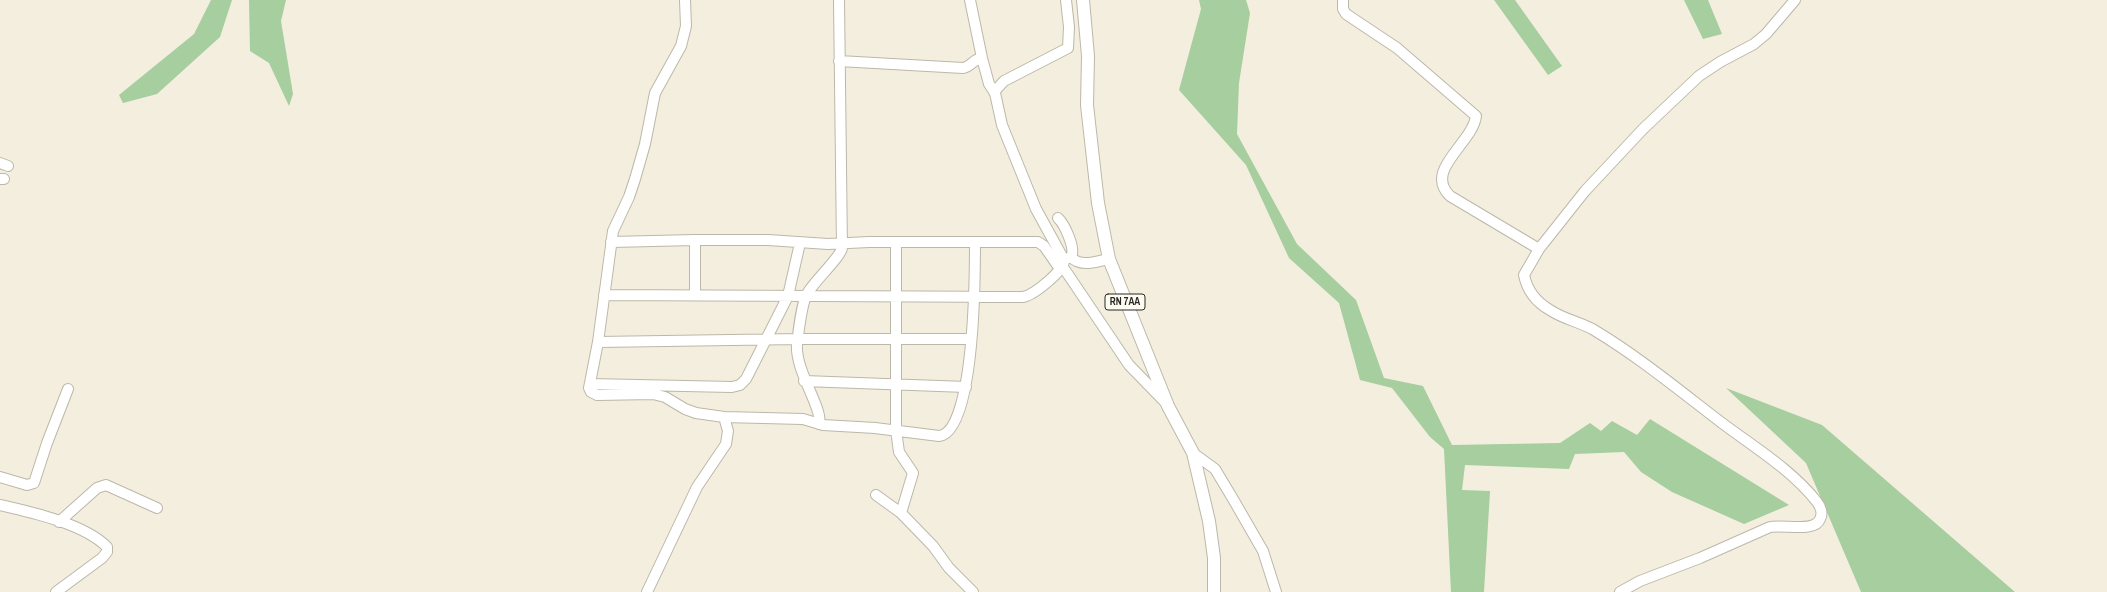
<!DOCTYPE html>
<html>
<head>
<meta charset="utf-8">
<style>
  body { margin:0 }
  canvas { display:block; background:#f3eede }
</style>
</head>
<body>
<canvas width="2107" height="592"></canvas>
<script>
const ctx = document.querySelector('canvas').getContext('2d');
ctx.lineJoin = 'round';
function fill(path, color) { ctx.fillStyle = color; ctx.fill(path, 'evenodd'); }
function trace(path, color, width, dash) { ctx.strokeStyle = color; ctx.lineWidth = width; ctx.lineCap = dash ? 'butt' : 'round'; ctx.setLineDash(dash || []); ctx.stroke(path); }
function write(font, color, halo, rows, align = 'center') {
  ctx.font = font + ' "Archivo Narrow",sans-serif'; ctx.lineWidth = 4; ctx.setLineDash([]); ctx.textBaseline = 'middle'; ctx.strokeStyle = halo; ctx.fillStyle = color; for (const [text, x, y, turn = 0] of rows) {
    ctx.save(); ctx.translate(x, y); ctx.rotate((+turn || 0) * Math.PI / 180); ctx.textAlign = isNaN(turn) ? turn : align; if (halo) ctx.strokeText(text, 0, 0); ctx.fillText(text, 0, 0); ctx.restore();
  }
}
const green = new Path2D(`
  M211,0h21l-12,37 -63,57 -34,9 -4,-8 75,-61z
  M249,0h37l-5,21 12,73 -4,12 -20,-43 -19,-12z
  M1199,0h47l4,13 -11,70 -2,51 60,110 59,56 28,78 39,8 29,59 108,-2 30,-20 11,8 11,-10 25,14 13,-16 139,86 -45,19 -72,-32 -31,-20 -17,-20 -49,2 -6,15 -104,-4 -3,25 28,1 -6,101h-33l-7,-143 -14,-12 -38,-49 -32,-8 -21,-77 -50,-45 -43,-93 -67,-75 22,-81z
  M1494,0h21l47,66 -14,9z
  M1684,0h24l14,34 -19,5z
  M1726,388l96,37 193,167h-154l-55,-129z`);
const minor = new Path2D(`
  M685,0l1,26 -5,20 -26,47 -10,51 -10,35 -6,18 -16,34 -15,111 -9,46 2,4 6,3 56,-1 12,3 20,12 11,4 28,4 79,2 20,6 52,3 64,8c36,-3 36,-164 36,-194
  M1343,0v9l3,5 51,34 79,68c-3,27 -53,54 -26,80l89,53
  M839,61l124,7c8,-1 10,-9 19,-10
  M994,92l10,-11 64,-33 1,-21 -3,-27
  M0,163l8,3
  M0,179h4
  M1058,218c7,7 18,31 13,39l-7,3
  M695,240v55
  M611,242l84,-2h73l60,4 41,-2h169l6,4 16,23
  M896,242v188l3,22 14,21 -12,40
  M1071,257c10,11 26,4 38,2
  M1063,267l66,98 37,38
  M604,295l419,2c11,-2 42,-27 41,-37l-28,-51 -34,-84 -7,-32 -6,-9 -7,-26 -12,-58
  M598,342l200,-3h173
  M804,381l162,6
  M590,384l142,3 8,-2 6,-6 42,-83 12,-53
  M819,424c5,-14 -24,-53 -22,-79 1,-10 5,-43 10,-51 7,-13 33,-36 35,-46l-3,-248
  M1193,453l22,16 18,30 30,52 13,41
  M0,477l27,8 7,-2 13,-40 21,-54
  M876,495l25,18 32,33 16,22 24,24
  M0,505c31,7 85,19 107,42v5l-5,6 -46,34
  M59,522l38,-34 9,-3 51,23
  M647,592l50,-105 29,-43 2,-13 -4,-14
  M1620,592l20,-11 60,-23 70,-31c13,-3 45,6 50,-8 3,-5 1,-12 -3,-17 -25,-32 -63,-55 -95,-79 -42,-32 -83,-66 -128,-93 -14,-8 -31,-11 -44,-20 -14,-8 -23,-20 -26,-35l15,-26 46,-58 58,-62 56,-53 21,-14 34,-18 12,-10 29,-34`);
const major = new Path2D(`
  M1083,0l5,56 -1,49 11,98 11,56 59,147 25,47 16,68 5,37v34`);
const shields = [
  [1125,302,40]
];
const shieldNames = [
  ["RN 7AA",1125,302]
];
fill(green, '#a6ce9e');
trace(minor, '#bcb8a9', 12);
trace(major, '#bcb8a9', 14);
trace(minor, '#fff', 10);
trace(major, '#fff', 12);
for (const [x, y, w] of shields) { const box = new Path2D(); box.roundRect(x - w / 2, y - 8, w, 16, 3); ctx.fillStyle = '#fefbf2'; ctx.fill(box); trace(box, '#292822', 1); }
write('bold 10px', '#292822', null, shieldNames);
</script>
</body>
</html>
